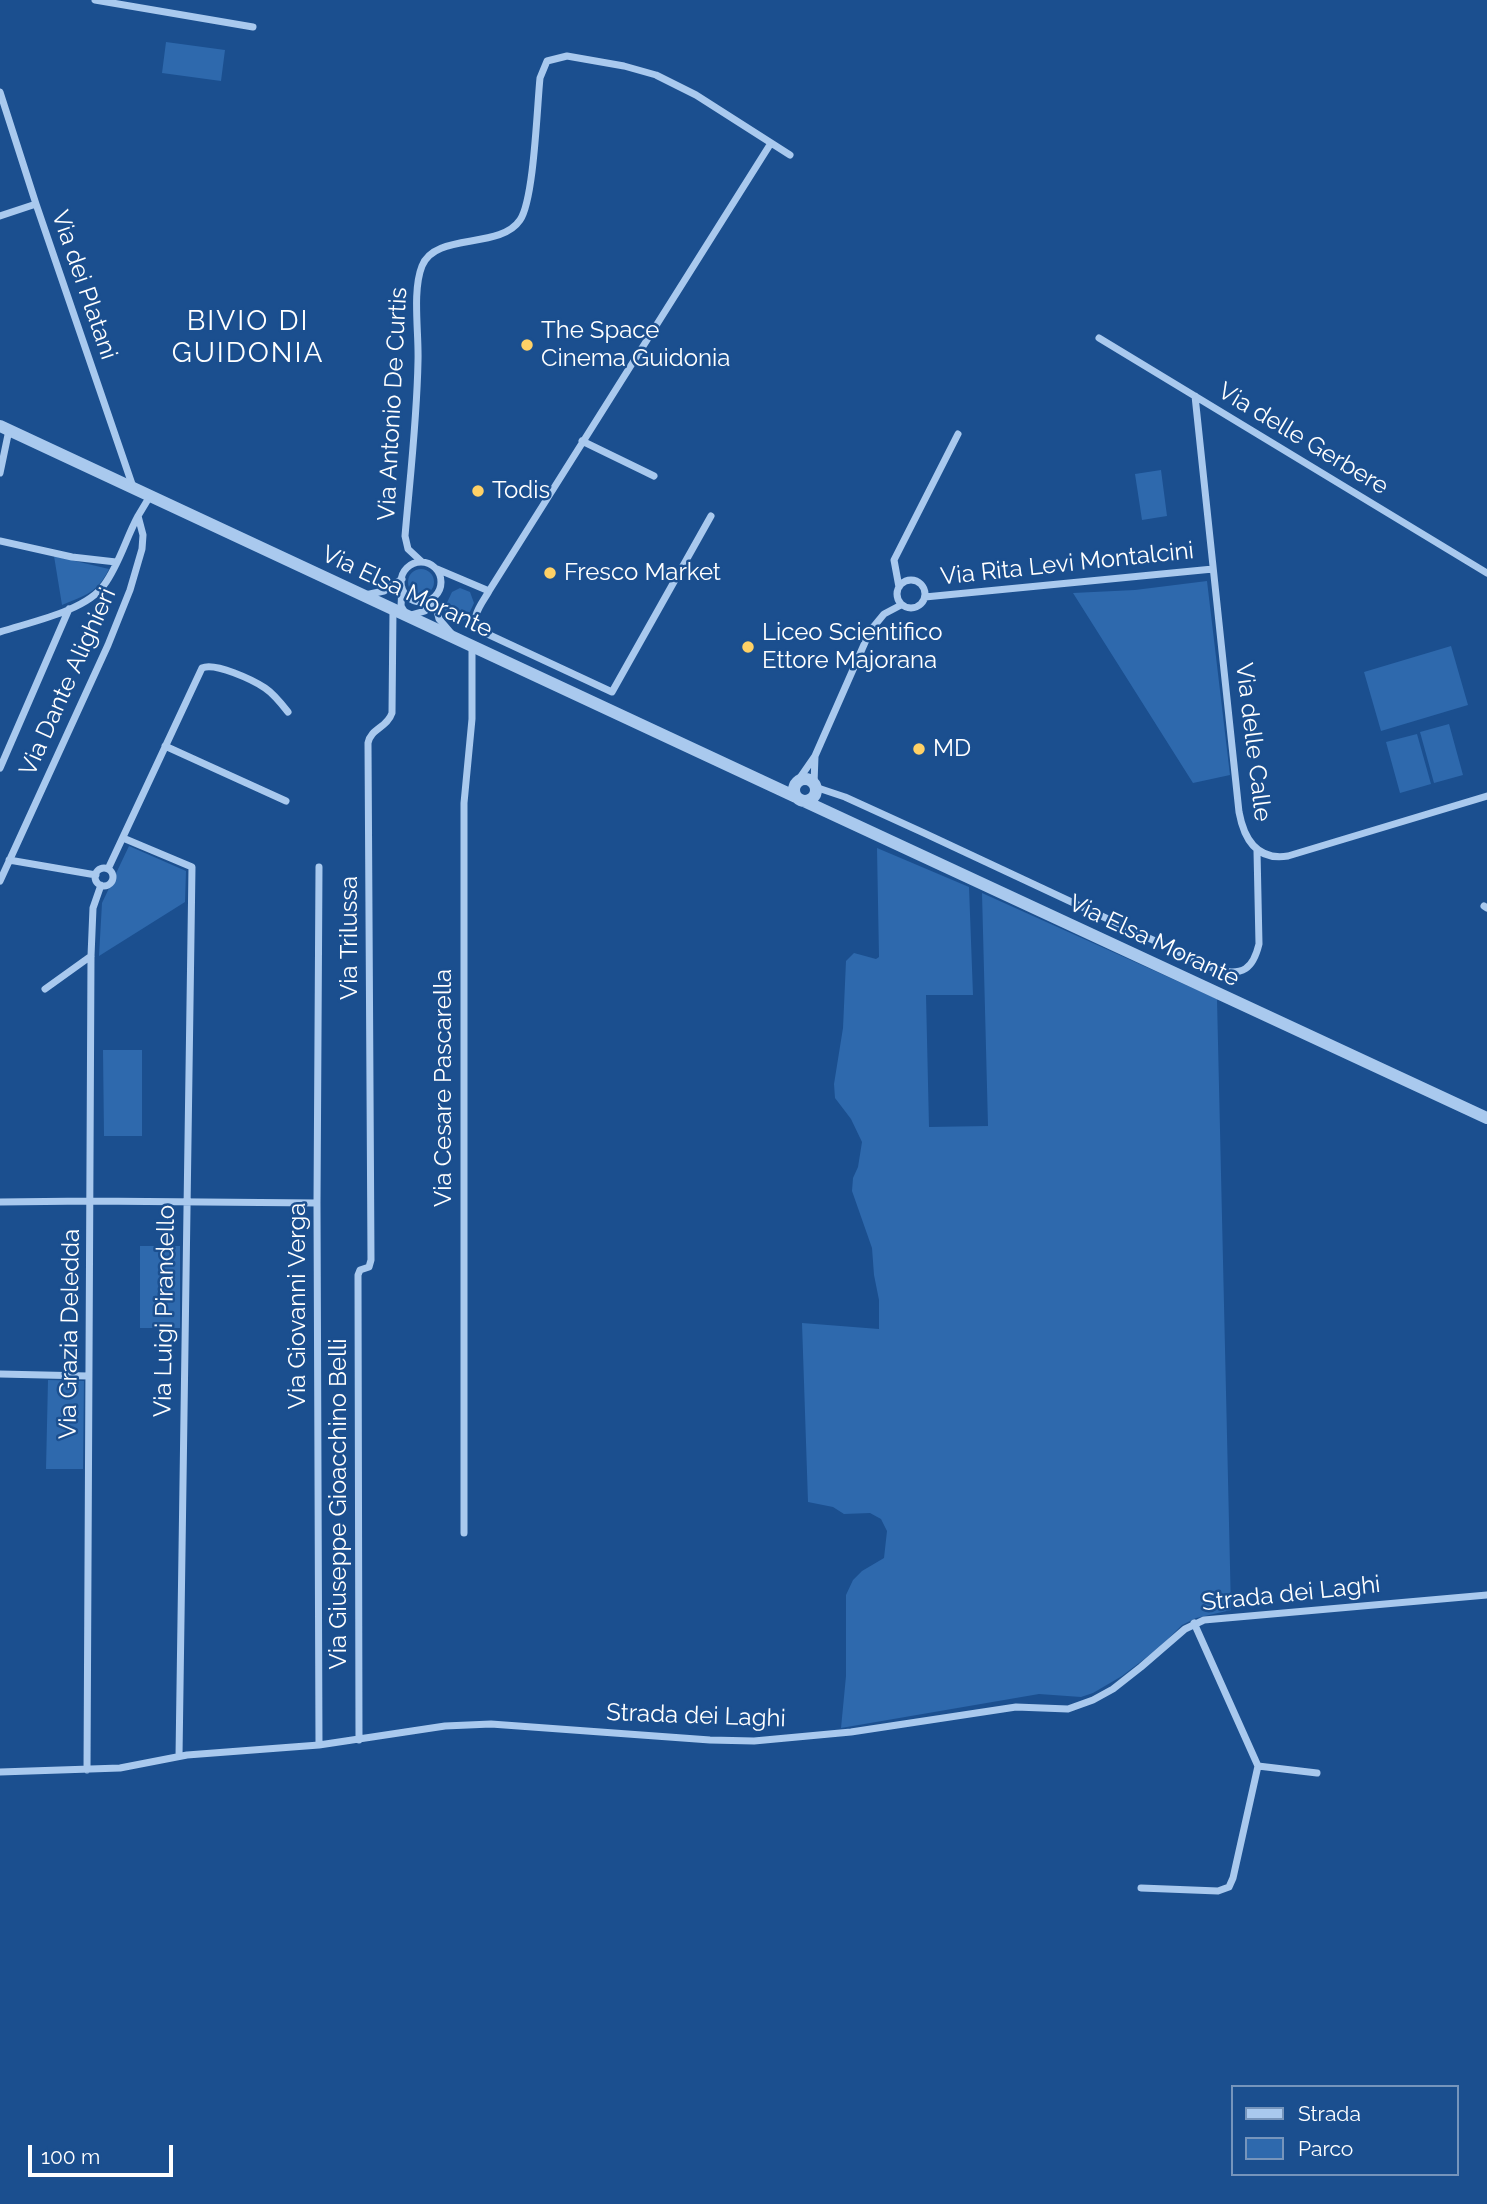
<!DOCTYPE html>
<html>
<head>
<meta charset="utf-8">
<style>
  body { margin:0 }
  #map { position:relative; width:1487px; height:2204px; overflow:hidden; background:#1b4f8f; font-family:Raleway,sans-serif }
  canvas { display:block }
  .legend { position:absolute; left:1231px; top:2085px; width:228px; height:91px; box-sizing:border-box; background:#1b4f8f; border:2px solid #7695bc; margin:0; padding:9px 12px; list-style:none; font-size:21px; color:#fff }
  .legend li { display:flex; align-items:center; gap:14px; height:35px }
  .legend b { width:35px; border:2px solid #7695bc }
  .scale { position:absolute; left:28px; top:2145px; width:145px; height:32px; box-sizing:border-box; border:4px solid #fff; border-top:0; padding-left:9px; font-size:21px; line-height:24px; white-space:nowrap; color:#fff; -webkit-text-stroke:5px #1b4f8f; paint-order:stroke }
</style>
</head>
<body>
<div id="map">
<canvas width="1487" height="2204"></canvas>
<ul class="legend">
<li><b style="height:9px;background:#a9c9ee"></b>Strada</li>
<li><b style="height:19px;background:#2e69ad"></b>Parco</li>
</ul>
<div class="scale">100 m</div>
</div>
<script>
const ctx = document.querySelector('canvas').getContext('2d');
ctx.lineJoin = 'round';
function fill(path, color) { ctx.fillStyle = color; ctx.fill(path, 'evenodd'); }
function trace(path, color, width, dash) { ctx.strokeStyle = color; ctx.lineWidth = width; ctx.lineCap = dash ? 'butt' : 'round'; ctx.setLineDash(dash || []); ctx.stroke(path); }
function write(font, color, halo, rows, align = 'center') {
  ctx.font = font + ' Raleway,sans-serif'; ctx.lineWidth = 5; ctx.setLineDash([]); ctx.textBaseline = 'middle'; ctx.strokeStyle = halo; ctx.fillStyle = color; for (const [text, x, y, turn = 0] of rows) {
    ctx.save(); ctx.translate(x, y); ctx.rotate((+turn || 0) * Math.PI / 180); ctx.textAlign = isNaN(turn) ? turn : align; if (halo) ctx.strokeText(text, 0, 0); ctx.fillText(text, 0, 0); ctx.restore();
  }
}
const green = new Path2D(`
  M166,42l59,8 -4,31 -59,-8z
  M1161,470l6,46 -25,4 -7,-46z
  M54,556l55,13c-12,24 -23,26 -47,36z
  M408 582a13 13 0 1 1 26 0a13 13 0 1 1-26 0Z
  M1207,581l23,194 -37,8 -120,-190 62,-3z
  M460,588l10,4 4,11 -7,15 -7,4 -13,-7 -3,-6 8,-17z
  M1451,646l17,59 -87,26 -17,-59z
  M1449,724l14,51 -29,8 -14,-51z
  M1417,734l14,50 -31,9 -14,-51z
  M129,846l57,25 -1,31 -86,54 3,-53z
  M877,848l92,39 4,108h-47l3,132 59,-1 -6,-233 235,106 14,611 -35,8 -14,7 -22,22 -38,29 -29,17 -12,4 -42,-3 -198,34 5,-52v-81l7,-15 9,-9 22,-13 3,-27 -6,-12 -11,-6 -26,1 -11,-7 -25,-5 -6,-179 77,6v-29l-5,-25 -2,-27 -20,-57 1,-13 5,-11 4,-25 -11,-23 -16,-21 -1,-14 9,-56 3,-67 8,-8 22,6 3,-2z
  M103,1050h39v86h-38z
  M140,1246h40v82h-40z
  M48,1380l36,1 -1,88h-37z`);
const minor = new Path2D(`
  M95,0l158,27
  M0,92l36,112 97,283
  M0,216l36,-12
  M1099,338l388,235
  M1195,396l44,416c5,27 18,49 49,44l199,-60
  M582,441l72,35
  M0,473l9,-43
  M0,541l72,16 44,5
  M422,562l-14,-13 -3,-13c5,-58 12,-117 13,-175 1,-28 -6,-70 4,-95 13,-34 78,-16 98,-46 14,-20 17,-113 20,-142l7,-17 20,-5 57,10 32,9 40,20 94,60
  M401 582a20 20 0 1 1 40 0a20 20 0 1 1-40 0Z
  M437,569l52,22c-7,13 -21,27 -8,40l131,61 99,-176
  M897 594a14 14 0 1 1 28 0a14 14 0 1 1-28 0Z
  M899,587l-5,-27 64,-126
  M402,588l-1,18 6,10 18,-5 9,-13
  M489,591l282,-448
  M365,595l19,-4 18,-12
  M925,597l288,-28
  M434,598l5,21 12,14
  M0,632c30,-10 86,-21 104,-47 15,-20 22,-47 34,-69
  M165,746l121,55
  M0,768l69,-159
  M797,782l18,-26 55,-125 14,-17 17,-9
  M814,784l1,-28
  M815,787l30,10 79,36 293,137c26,6 36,-1 42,-26l-2,-93
  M123,838l69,29 -13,889
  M9,860l87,15
  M95 877a9 9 0 1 1 18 0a9 9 0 1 1-18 0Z
  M108,869l94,-201c13,-6 51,12 63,20 9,6 16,15 23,24
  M0,881l108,-236 22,-55 12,-41 1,-14 -5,-19 12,-20
  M1484,906l3,2
  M45,989l46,-33
  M0,1202l90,-1 227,2
  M0,1374l88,2
  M464,1533v-730l8,-84v-74
  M359,1740l-1,-465 2,-5 9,-3 2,-7 -3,-517c3,-15 19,-15 24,-30l1,-103
  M319,1745l-2,-542 2,-336
  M1258,1766l59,7
  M87,1770l4,-814 2,-48 8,-23
  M0,1772l120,-4 67,-13 132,-10 126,-19 46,-2 219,16 44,1 97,-9 165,-25 52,2 25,-9 20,-11 28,-22 44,-38 19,-9 283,-25
  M1141,1888l77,3 11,-4 4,-9 25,-112 -64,-143`);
const tertiary = new Path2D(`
  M0,426c265,125 531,246 796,371
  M794 790a11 11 0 1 1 22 0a11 11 0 1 1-22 0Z
  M804,801l683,317`);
const markers = [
  [527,345,7,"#ffd166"],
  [478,491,7,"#ffd166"],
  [550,573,7,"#ffd166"],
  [748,647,7,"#ffd166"],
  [919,749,7,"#ffd166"]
];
const streetNames = [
  ["Via dei Platani",84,285,71],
  ["Via Antonio De Curtis",393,404,-87],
  ["Via delle Gerbere",1303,439,31],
  ["Via Rita Levi Montalcini",1067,564,-6],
  ["Via Elsa Morante",407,592,25],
  ["Via Dante Alighieri",68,682,-66],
  ["Via delle Calle",1253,742,83],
  ["Via Trilussa",350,938,-90],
  ["Via Elsa Morante",1154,941,25],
  ["Via Cesare Pascarella",444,1088,-90],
  ["Via Giovanni Verga",298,1306,-90],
  ["Via Luigi Pirandello",165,1311,-89],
  ["Via Grazia Deledda",70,1334,-89],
  ["Via Giuseppe Gioacchino Belli",339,1504,-90],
  ["Strada dei Laghi",1291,1594,-6],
  ["Strada dei Laghi",696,1716,2]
];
const poiNames = [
  ["The Space",541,331],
  ["Cinema Guidonia",541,359],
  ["Todis",492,491],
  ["Fresco Market",564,573],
  ["Liceo Scientifico",762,633],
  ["Ettore Majorana",762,661],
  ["MD",933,749]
];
const quarterNames = [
  ["BIVIO DI",248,322],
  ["GUIDONIA",248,354]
];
fill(green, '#2e69ad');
trace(minor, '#a9c9ee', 7);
trace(tertiary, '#a9c9ee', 12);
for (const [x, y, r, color] of markers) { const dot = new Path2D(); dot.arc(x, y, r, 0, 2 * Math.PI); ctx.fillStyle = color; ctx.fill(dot); trace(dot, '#1b4f8f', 2.5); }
write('24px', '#fff', '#1b4f8f', streetNames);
write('24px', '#fff', '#1b4f8f', poiNames, 'left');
ctx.letterSpacing = '2px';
write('28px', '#fff', '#1b4f8f', quarterNames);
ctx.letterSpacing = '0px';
</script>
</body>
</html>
